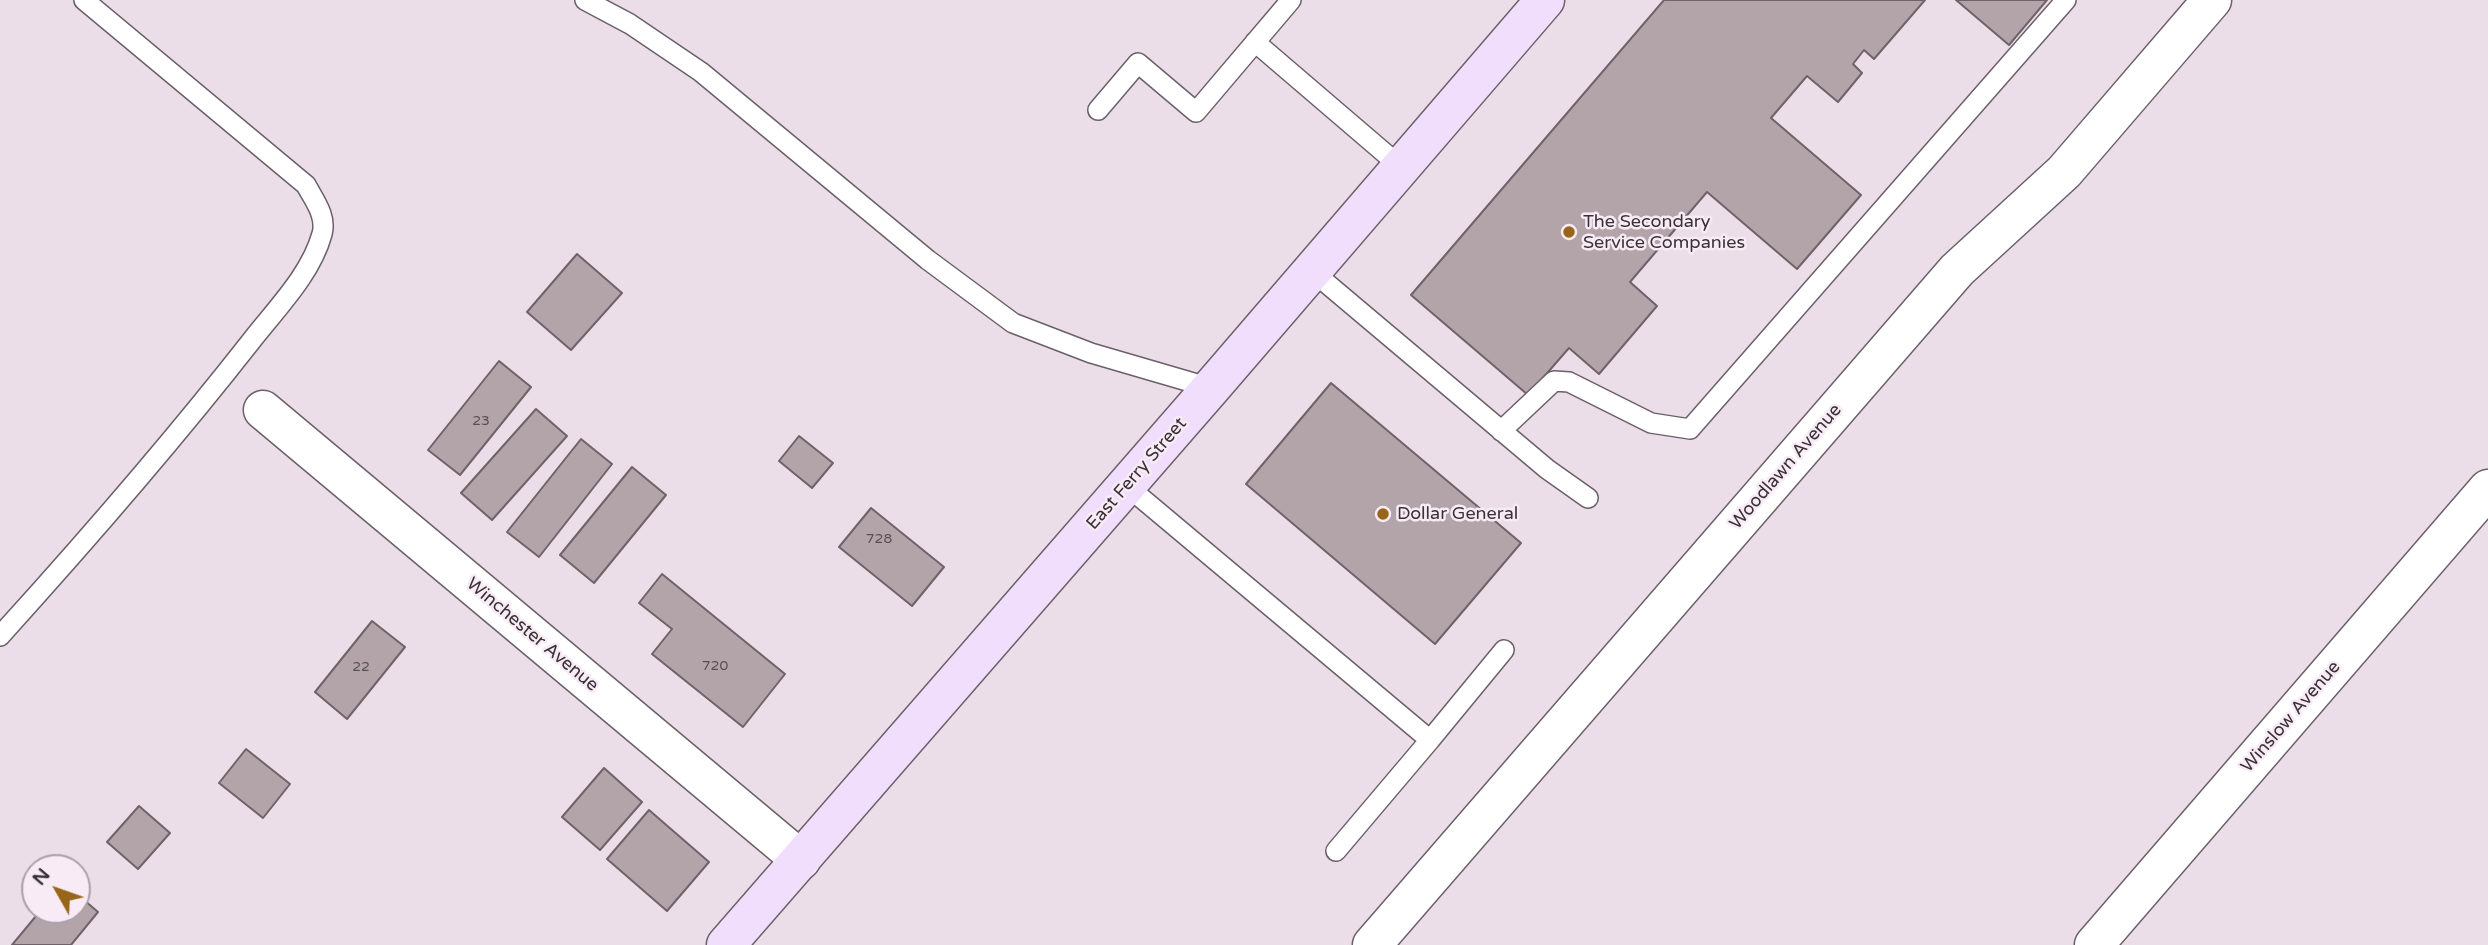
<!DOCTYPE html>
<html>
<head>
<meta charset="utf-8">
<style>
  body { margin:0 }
  #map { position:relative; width:2488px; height:945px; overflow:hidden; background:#ebdee8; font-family:"Varela Round",sans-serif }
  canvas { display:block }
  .north { position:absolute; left:21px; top:854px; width:70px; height:70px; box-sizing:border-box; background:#f9ebf6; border:2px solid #aca1aa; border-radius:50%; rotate:310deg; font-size:19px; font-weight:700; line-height:28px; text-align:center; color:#383337 }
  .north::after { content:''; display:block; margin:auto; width:24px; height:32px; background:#976619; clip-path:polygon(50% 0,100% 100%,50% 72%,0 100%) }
</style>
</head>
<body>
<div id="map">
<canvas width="2488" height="945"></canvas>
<div class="north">N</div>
</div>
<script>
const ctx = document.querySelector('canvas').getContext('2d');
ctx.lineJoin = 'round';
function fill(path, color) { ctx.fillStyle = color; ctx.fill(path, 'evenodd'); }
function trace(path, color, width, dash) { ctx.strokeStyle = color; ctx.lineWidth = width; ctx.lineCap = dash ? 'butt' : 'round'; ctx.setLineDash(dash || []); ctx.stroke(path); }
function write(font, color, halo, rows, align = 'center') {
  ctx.font = font + ' "Varela Round",sans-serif'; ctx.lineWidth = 5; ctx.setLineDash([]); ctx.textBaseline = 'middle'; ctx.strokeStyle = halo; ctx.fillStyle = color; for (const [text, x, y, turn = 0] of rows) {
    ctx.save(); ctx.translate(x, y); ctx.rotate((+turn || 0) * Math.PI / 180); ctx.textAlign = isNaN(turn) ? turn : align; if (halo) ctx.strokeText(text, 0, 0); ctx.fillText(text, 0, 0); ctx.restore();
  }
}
const building = new Path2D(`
  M1664,0h261l-51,59 -10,-9 -11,14 9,9 -24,29 -31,-26 -36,42 90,77 -64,74 -90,-77 -77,90 27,24 -58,68 -30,-26 -41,47 -117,-100z
  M1956,0h91l-38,45z
  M577,254l45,39 -51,57 -44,-38z
  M499,361l32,26 -71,88 -32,-25z
  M1331,383l190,160 -86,101 -189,-160z
  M536,409l31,27 -75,84 -31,-27z
  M799,436l34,27 -21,25 -33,-27z
  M581,439l31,25 -73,93 -32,-25z
  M632,467l34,28 -72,88 -34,-28z
  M871,508l73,59 -32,39 -73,-59z
  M662,574l123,100 -42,53 -91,-73 20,-25 -33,-26z
  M372,621l33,26 -58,72 -32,-27z
  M246,749l44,35 -27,34 -44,-35z
  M604,768l38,34 -42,48 -38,-33z
  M139,806l31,27 -32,36 -31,-27z
  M649,810l60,52 -42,49 -60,-52z
  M77,894l21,18 -27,33h-59l29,-35h36z`);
const lane = new Path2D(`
  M585,0l45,24 71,48 227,188 85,63 78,30 120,35
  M1255,42l146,125
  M1098,110l40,-47 58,49 95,-112
  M1312,271l235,198 41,29
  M1501,431l53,-50 15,1 82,41 39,6 376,-429
  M1127,486l303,254 -94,111
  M0,636c87,-96 172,-194 252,-296 25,-32 59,-66 70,-106 5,-18 -8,-34 -16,-49l-222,-185
  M1430,740l74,-90`);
const street = new Path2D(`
  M263,410l538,450
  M1372,945l585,-675 107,-98 148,-172
  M2094,945l394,-456`);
const secondary = new Path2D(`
  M726,945l485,-557 334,-388`);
const markers = [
  [1569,232,7,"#976619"],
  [1383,514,7,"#976619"]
];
const numberNames = [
  ["23",481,421],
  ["728",879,539],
  ["720",715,666],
  ["22",361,667]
];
const poiNames = [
  ["The Secondary",1583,222],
  ["Service Companies",1583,243],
  ["Dollar General",1397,514]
];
const streetNames = [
  ["Woodlawn Avenue",1786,467,-49],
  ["East Ferry Street",1137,474,-49],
  ["Winchester Avenue",532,635,40],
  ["Winslow Avenue",2291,717,-49]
];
fill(building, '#b3a4aa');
trace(building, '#706268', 2);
trace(lane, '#6b6069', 22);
trace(street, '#6b6069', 41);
trace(secondary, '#6b6069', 41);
trace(lane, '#fff', 19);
trace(street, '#fff', 38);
trace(secondary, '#f1defc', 38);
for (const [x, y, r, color] of markers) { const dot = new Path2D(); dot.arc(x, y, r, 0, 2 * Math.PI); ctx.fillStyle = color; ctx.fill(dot); trace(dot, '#f9ebf6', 2.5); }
write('14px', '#574f54', null, numberNames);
write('18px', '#383337', '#f9ebf6', poiNames, 'left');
write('18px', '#383337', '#f9ebf6', streetNames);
</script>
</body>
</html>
